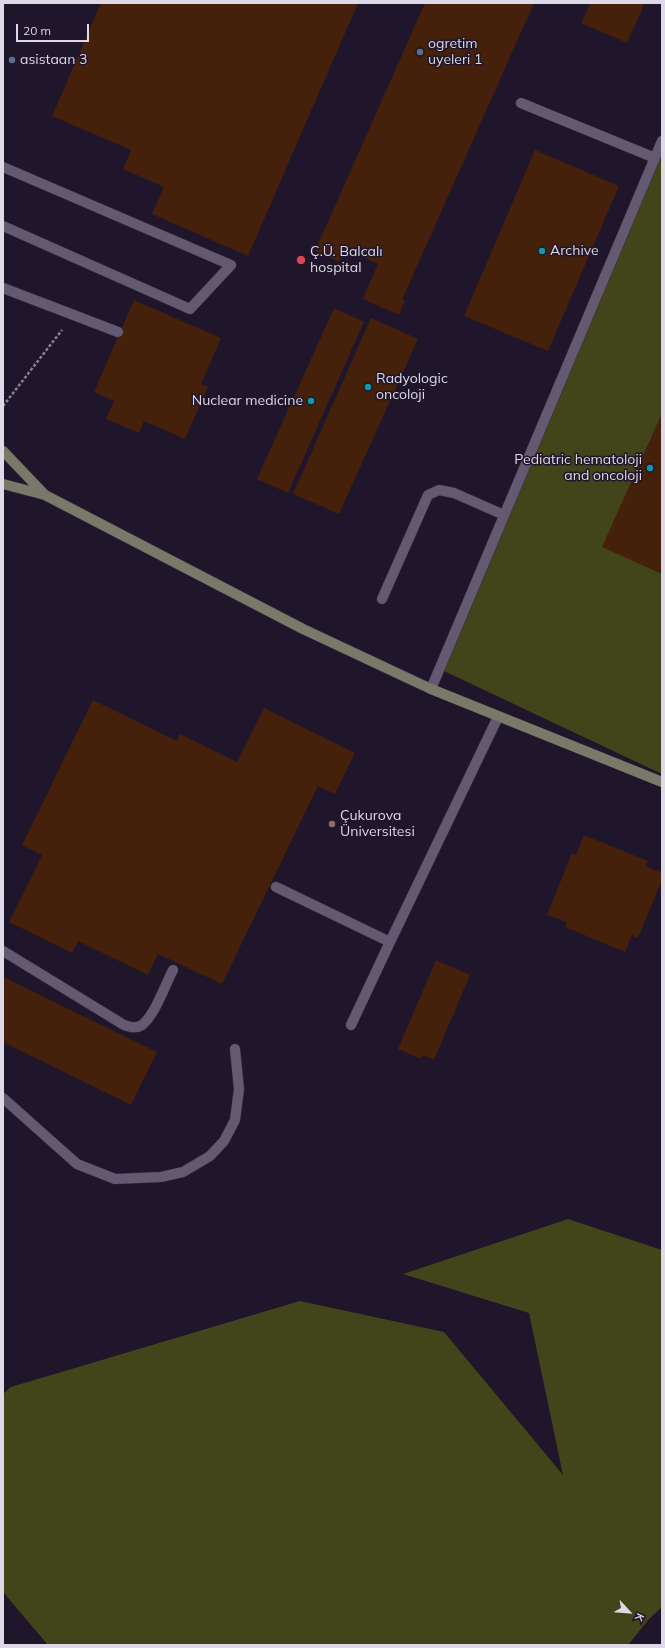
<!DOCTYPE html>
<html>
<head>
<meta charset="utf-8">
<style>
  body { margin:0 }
  #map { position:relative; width:665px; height:1648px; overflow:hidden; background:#1f162b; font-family:Mulish,sans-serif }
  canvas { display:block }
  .frame { position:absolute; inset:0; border:4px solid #ded9e7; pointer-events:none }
  .north { position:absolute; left:609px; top:1592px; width:40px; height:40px; -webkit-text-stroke:3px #1f162b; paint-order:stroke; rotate:116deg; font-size:11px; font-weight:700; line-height:16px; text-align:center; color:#ded9e7 }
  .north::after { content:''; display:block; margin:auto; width:14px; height:18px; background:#ded9e7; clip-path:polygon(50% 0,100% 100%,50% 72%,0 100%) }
  .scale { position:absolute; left:16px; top:24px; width:73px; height:18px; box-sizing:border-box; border:2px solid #ded9e7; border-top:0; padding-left:5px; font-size:12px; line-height:14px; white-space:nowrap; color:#ded9e7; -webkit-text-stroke:3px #1f162b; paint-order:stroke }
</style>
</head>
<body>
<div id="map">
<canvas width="665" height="1648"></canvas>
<div class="frame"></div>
<div class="north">K</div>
<div class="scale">20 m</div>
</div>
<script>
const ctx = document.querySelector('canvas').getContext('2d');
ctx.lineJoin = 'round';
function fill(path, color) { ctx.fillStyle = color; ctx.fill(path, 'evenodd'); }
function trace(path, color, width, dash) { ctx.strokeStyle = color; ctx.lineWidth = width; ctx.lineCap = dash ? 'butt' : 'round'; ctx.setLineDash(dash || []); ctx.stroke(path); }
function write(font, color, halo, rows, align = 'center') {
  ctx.font = font + ' Mulish,sans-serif'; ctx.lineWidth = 3; ctx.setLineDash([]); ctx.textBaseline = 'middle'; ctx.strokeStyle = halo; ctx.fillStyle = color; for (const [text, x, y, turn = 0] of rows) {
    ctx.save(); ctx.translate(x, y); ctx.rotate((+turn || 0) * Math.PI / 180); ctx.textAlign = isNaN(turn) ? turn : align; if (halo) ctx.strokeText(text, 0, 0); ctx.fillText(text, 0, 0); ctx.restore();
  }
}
const green = new Path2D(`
  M662,149v625l-218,-103z
  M568,1219l94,31v357l-13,12 -21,26h-580l-45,-53v-198l8,-7 289,-86 144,31 119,143 -34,-162 -126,-39z`);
const building = new Path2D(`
  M101,3h257l-110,253 -96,-42 12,-27 -41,-18 8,-19 -79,-34z
  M425,3h109l-132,297h3l-6,15 -36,-16 15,-35 -33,-15 -6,13 -24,-11z
  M590,3h55l-18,40 -46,-20z
  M535,150l84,36 -71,165 -84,-35z
  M134,300l87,38 -20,46 7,3 -23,52 -41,-18 -5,12 -33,-14 8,-18 -20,-9z
  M334,308l30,14 -76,171 -31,-14z
  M371,318l47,21 -79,175 -46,-20z
  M662,413v161l-60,-27z
  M93,700l84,41 3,-7 57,28 27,-54 91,45 -20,41 -17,-8 -96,198 -64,-30 -10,21 -70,-34 -6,12 -63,-31 33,-67 -20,-10z
  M584,835l64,26 -2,5 16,7v7l-24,58 -6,-3 -7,17 -60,-25 2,-5 -20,-7 25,-62 4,2z
  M436,960l34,15 -36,85 -11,-5 -2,4 -23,-10z
  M3,977l154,75 -26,53 -128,-63z`);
const path = new Path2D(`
  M3,406l59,-76`);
const lane = new Path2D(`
  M521,103l134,55
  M3,167l228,98 -41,44 -187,-83
  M3,288l115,44
  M382,599l46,-104 11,-5 15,3 50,22
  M276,887l114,55 108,-225
  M3,951l121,74c6,2 12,4 18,0 13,-10 23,-40 31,-55
  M351,1025l39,-83
  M3,1098l74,66 38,15 46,-2 22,-5 27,-16 14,-15 11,-21 4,-31 -4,-40`);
const street = new Path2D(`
  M431,689l231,-548`);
const secondary = new Path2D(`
  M3,451l42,44
  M3,484l42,11 258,134 128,60 231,93`);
const markers = [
  [420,52,4,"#5c6f8a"],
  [12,60,4,"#5c6f8a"],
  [542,251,4,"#0f9aa8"],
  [301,260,5,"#e0444e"],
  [368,387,4,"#0f9aa8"],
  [311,401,4,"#0f9aa8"],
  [650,468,4,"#0f9aa8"],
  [332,824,4,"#8d6e63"]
];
const poiNames = [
  ["ogretim",428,44],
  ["uyeleri 1",428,60],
  ["asistaan 3",20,60],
  ["Archive",550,251],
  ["Ç.Ü. Balcalı",310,252],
  ["hospital",310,268],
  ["Radyologic",376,379],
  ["oncoloji",376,395],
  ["Nuclear medicine",303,401,"right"],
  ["Pediatric hematoloji",642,460,"right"],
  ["and oncoloji",642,476,"right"],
  ["Çukurova",340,816],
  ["Üniversitesi",340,832]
];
fill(green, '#42451a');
fill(building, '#45200a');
trace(lane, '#342e3d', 11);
trace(street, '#342e3d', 11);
trace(secondary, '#342e3d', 11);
trace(path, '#878091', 2.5, [3, 2]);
trace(lane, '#635a72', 10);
trace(street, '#635a72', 10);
trace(secondary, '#787968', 10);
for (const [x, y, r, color] of markers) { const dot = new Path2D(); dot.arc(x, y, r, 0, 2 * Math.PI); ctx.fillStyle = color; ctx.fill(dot); trace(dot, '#1f162b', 1.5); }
write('14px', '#ded9e7', '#1f162b', poiNames, 'left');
</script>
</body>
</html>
